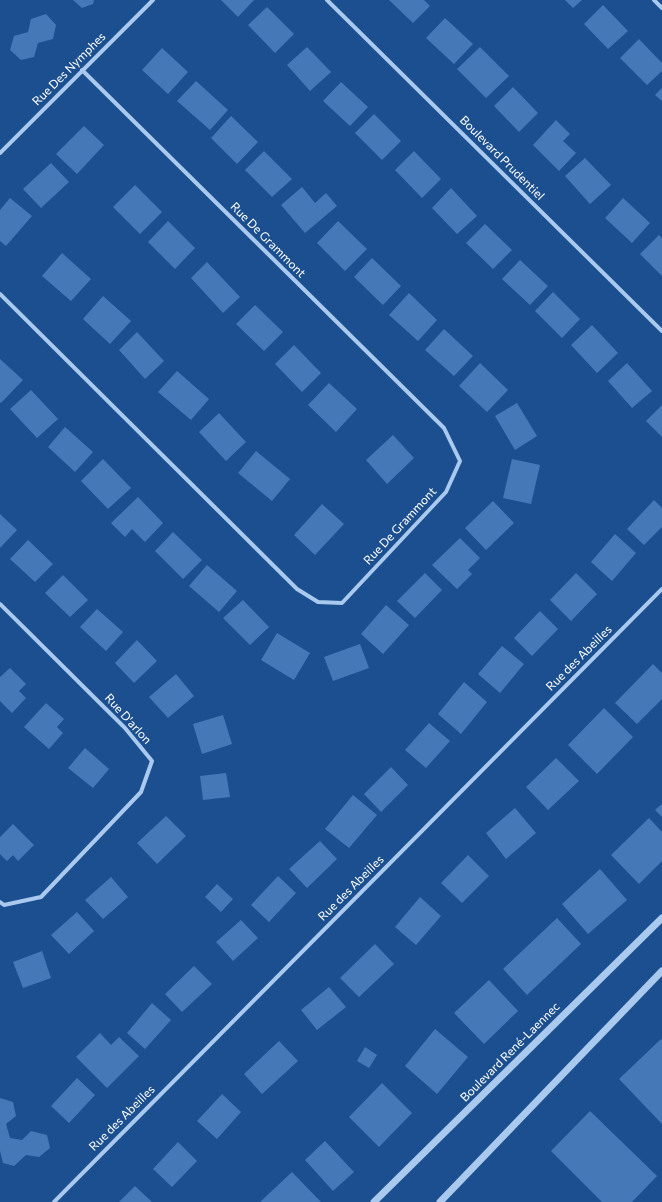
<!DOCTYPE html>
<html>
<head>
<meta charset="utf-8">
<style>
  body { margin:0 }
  canvas { display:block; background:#1b4f8f }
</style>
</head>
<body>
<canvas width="662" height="1202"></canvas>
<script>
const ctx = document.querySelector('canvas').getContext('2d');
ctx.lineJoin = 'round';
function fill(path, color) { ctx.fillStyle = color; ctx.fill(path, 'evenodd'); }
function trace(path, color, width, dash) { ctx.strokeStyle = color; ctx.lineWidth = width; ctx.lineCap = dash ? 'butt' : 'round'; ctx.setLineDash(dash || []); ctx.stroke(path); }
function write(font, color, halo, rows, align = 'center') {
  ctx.font = font + ' Commissioner,sans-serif'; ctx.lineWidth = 3; ctx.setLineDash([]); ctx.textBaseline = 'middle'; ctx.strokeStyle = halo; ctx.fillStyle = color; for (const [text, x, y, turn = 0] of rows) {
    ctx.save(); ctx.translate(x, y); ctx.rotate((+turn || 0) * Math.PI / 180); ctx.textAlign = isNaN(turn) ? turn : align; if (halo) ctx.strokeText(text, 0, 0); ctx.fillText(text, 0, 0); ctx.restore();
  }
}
const building = new Path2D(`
  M73,0h21l-1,4 -11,4z
  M221,0h33l-16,17z
  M389,0h35l6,6 -17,17z
  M565,0h17l-9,8z
  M603,5l25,26 -20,18 -24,-25z
  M267,7l27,27 -19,19 -27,-28z
  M46,14l10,11 -3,14 -15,4 -4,14 -13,3 -11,-10 4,-14 14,-4 3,-13z
  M445,18l28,26 -19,20 -28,-26z
  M639,39l23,24v8l-15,14 -27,-27z
  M307,47l24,25 -21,19 -23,-26z
  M480,47l29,29 -23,22 -29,-29z
  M162,48l26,24 -20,22 -26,-24z
  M196,81l32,29 -18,20 -33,-29z
  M341,82l27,25 -18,19 -27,-25z
  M513,87l25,26 -19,19 -25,-26z
  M662,88v13l-7,-6z
  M374,114l27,27 -19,19 -27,-27z
  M231,116l27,26 -21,22 -26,-26z
  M556,120l14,14 -7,7 13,12 -17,18 -26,-26z
  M84,126l20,19 -27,29 -21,-20z
  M264,151l28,28 -20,18 -27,-27z
  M414,151l27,28 -19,19 -27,-28z
  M585,158l26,27 -21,19 -25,-28z
  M51,163l18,19 -28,26 -18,-19z
  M135,185l27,27 -22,22 -27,-27z
  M302,187l13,16 11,-10 11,13 -32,27 -24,-28z
  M451,188l26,28 -20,18 -25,-26z
  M10,198l22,18 -26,30 -6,-5v-31z
  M623,198l27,25 -18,20 -27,-25z
  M168,221l27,27 -20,21 -27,-27z
  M338,221l29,28 -22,22 -28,-28z
  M485,224l27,26 -19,19 -27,-26z
  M659,235l3,3v38l-22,-22z
  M62,253l29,26 -20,22 -29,-25z
  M372,258l29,28 -18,19 -29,-28z
  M520,260l28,26 -18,19 -28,-26z
  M207,262l33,35 -17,16 -32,-35z
  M553,292l27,27 -18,19 -27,-27z
  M409,293l28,27 -19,21 -29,-26z
  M103,296l28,25 -21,23 -27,-25z
  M255,305l28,27 -19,19 -28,-27z
  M592,325l26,28 -21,20 -26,-28z
  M444,329l29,27 -19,20 -29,-26z
  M137,332l27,29 -19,18 -26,-29z
  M294,345l27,28 -19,19 -27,-28z
  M0,359l23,21 -22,23 -1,-1z
  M480,363l28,27 -21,22 -28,-26z
  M627,363l25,28 -20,17 -24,-27z
  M177,371l32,28 -18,21 -33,-28z
  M329,383l28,26 -21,23 -28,-27z
  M31,390l27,29 -21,19 -27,-29z
  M517,403l20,33 -22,14 -20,-34z
  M662,405v32l-16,-16z
  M219,413l27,29 -20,19 -27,-29z
  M65,427l28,25 -18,20 -27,-25z
  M393,435l21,23 -27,26 -21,-24z
  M256,451l34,28 -18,22 -34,-28z
  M103,459l28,29 -23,21 -27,-28z
  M512,459l28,6 -9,39 -28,-6z
  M138,497l25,26 -18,19 -13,-13 -7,8 -14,-14z
  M654,500l8,8v19l-18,18 -17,-16z
  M493,501l21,22 -28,27 -21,-22z
  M322,504l22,20 -29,31 -21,-20z
  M0,514l17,16 -17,18z
  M173,532l29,28 -19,19 -28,-28z
  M615,534l21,19 -24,28 -21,-19z
  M460,538l20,20 -12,12 4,4 -15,15 -25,-24z
  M28,540l25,24 -18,18 -25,-23z
  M207,565l30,26 -18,21 -30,-26z
  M425,573l17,17 -27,28 -18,-17z
  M576,573l21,21 -26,27 -21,-21z
  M63,575l25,25 -18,17 -25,-24z
  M243,600l26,27 -19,18 -27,-27z
  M386,605l23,20 -26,29 -22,-20z
  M97,609l26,23 -17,19 -26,-24z
  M540,611l18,18 -26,27 -18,-18z
  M277,633l33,20 -16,27 -33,-20z
  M137,640l20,21 -23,22 -19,-20z
  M360,644l9,24 -36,13 -9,-24z
  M502,646l22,18 -24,29 -22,-19z
  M653,664l9,9v26l-25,25 -22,-21z
  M10,668l16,16 -7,7 7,7 -14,15 -12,-12v-24z
  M176,674l18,22 -26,22 -19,-21z
  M464,682l23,20 -26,32 -23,-20z
  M46,703l18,16 -7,8 6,6 -14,16 -25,-22z
  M604,708l29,29 -36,37 -29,-29z
  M223,715l9,29 -30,10 -9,-30z
  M429,723l21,18 -24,27 -21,-18z
  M85,748l24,21 -16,19 -25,-20z
  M556,758l23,23 -31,29 -22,-23z
  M391,767l17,18 -27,27 -17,-18z
  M226,773l4,24 -27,3 -3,-24z
  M353,795l24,20 -28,33 -24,-19z
  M662,804v13l-7,-7z
  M515,808l21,25 -30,26 -20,-26z
  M166,816l20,20 -29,28 -20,-21z
  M649,818l13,14v29l-23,23 -28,-29z
  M13,824l21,21 -16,16 -5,-6 -6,6 -7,-7v-17z
  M320,841l17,18 -30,29 -18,-19z
  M468,855l21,21 -27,27 -21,-20z
  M600,869l27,31 -39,34 -26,-30z
  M278,876l18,17 -27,29 -18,-17z
  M111,877l17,20 -25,22 -18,-19z
  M217,884l16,15 -12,13 -16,-15z
  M420,897l21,19 -25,29 -21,-18z
  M77,912l17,19 -25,23 -18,-19z
  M557,918l24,26 -54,51 -24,-26z
  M241,920l17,18 -25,23 -17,-19z
  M375,944l19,20 -35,33 -19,-19z
  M42,951l9,27 -28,10 -10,-26z
  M194,966l18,18 -30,28 -17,-18z
  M489,980l29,31 -34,33 -30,-31z
  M329,987l17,20 -29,23 -16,-20z
  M152,1003l19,17 -26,29 -18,-16z
  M435,1029l33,28 -31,37 -32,-28z
  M100,1033l11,12 8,-8 20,19 -32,32 -31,-31z
  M661,1039l1,1v84l-43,-45z
  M279,1041l19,20 -36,33 -18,-20z
  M365,1047l12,8 -8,13 -12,-7z
  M77,1078l18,17 -26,28 -18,-17z
  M382,1083l30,30 -33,34 -30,-30z
  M222,1094l19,18 -24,27 -20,-18z
  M0,1098l13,4 3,14 -10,8 4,14 12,2 9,-9 16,4 3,13 -11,9 -13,-2 -12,11 -11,-3 -3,-12z
  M590,1111l67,65 -25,26h-30l-51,-51z
  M325,1141l29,31 -21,19 -28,-31z
  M178,1142l19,19 -25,26 -19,-18z
  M292,1172l29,30h-61z
  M135,1186l17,16h-33z`);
const minor = new Path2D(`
  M327,0l335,331
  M654,0l8,8
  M0,153l153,-153
  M0,294l297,295 21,13 24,1 104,-111 14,-31 -16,-33 -362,-358
  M0,604l125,124 27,33 -11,31 -100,105 -37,8 -4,-3
  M54,1202l608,-613`);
const tertiary = new Path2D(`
  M374,1202l288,-284
  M440,1202l222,-231`);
const streetNames = [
  ["Rue Des Nymphes",69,69,-45],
  ["Boulevard Prudentiel",502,158,45],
  ["Rue De Grammont",268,240,45],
  ["Rue De Grammont",400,526,-47],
  ["Rue des Abeilles",579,658,-45],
  ["Rue D'arlon",128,719,48],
  ["Rue des Abeilles",351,888,-45],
  ["Boulevard René-Laennec",510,1052,-45],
  ["Rue des Abeilles",122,1118,-45]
];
fill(building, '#4478b7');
trace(minor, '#a9c9ee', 4);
trace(tertiary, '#a9c9ee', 7);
write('12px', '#fff', '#1b4f8f', streetNames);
</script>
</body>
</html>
